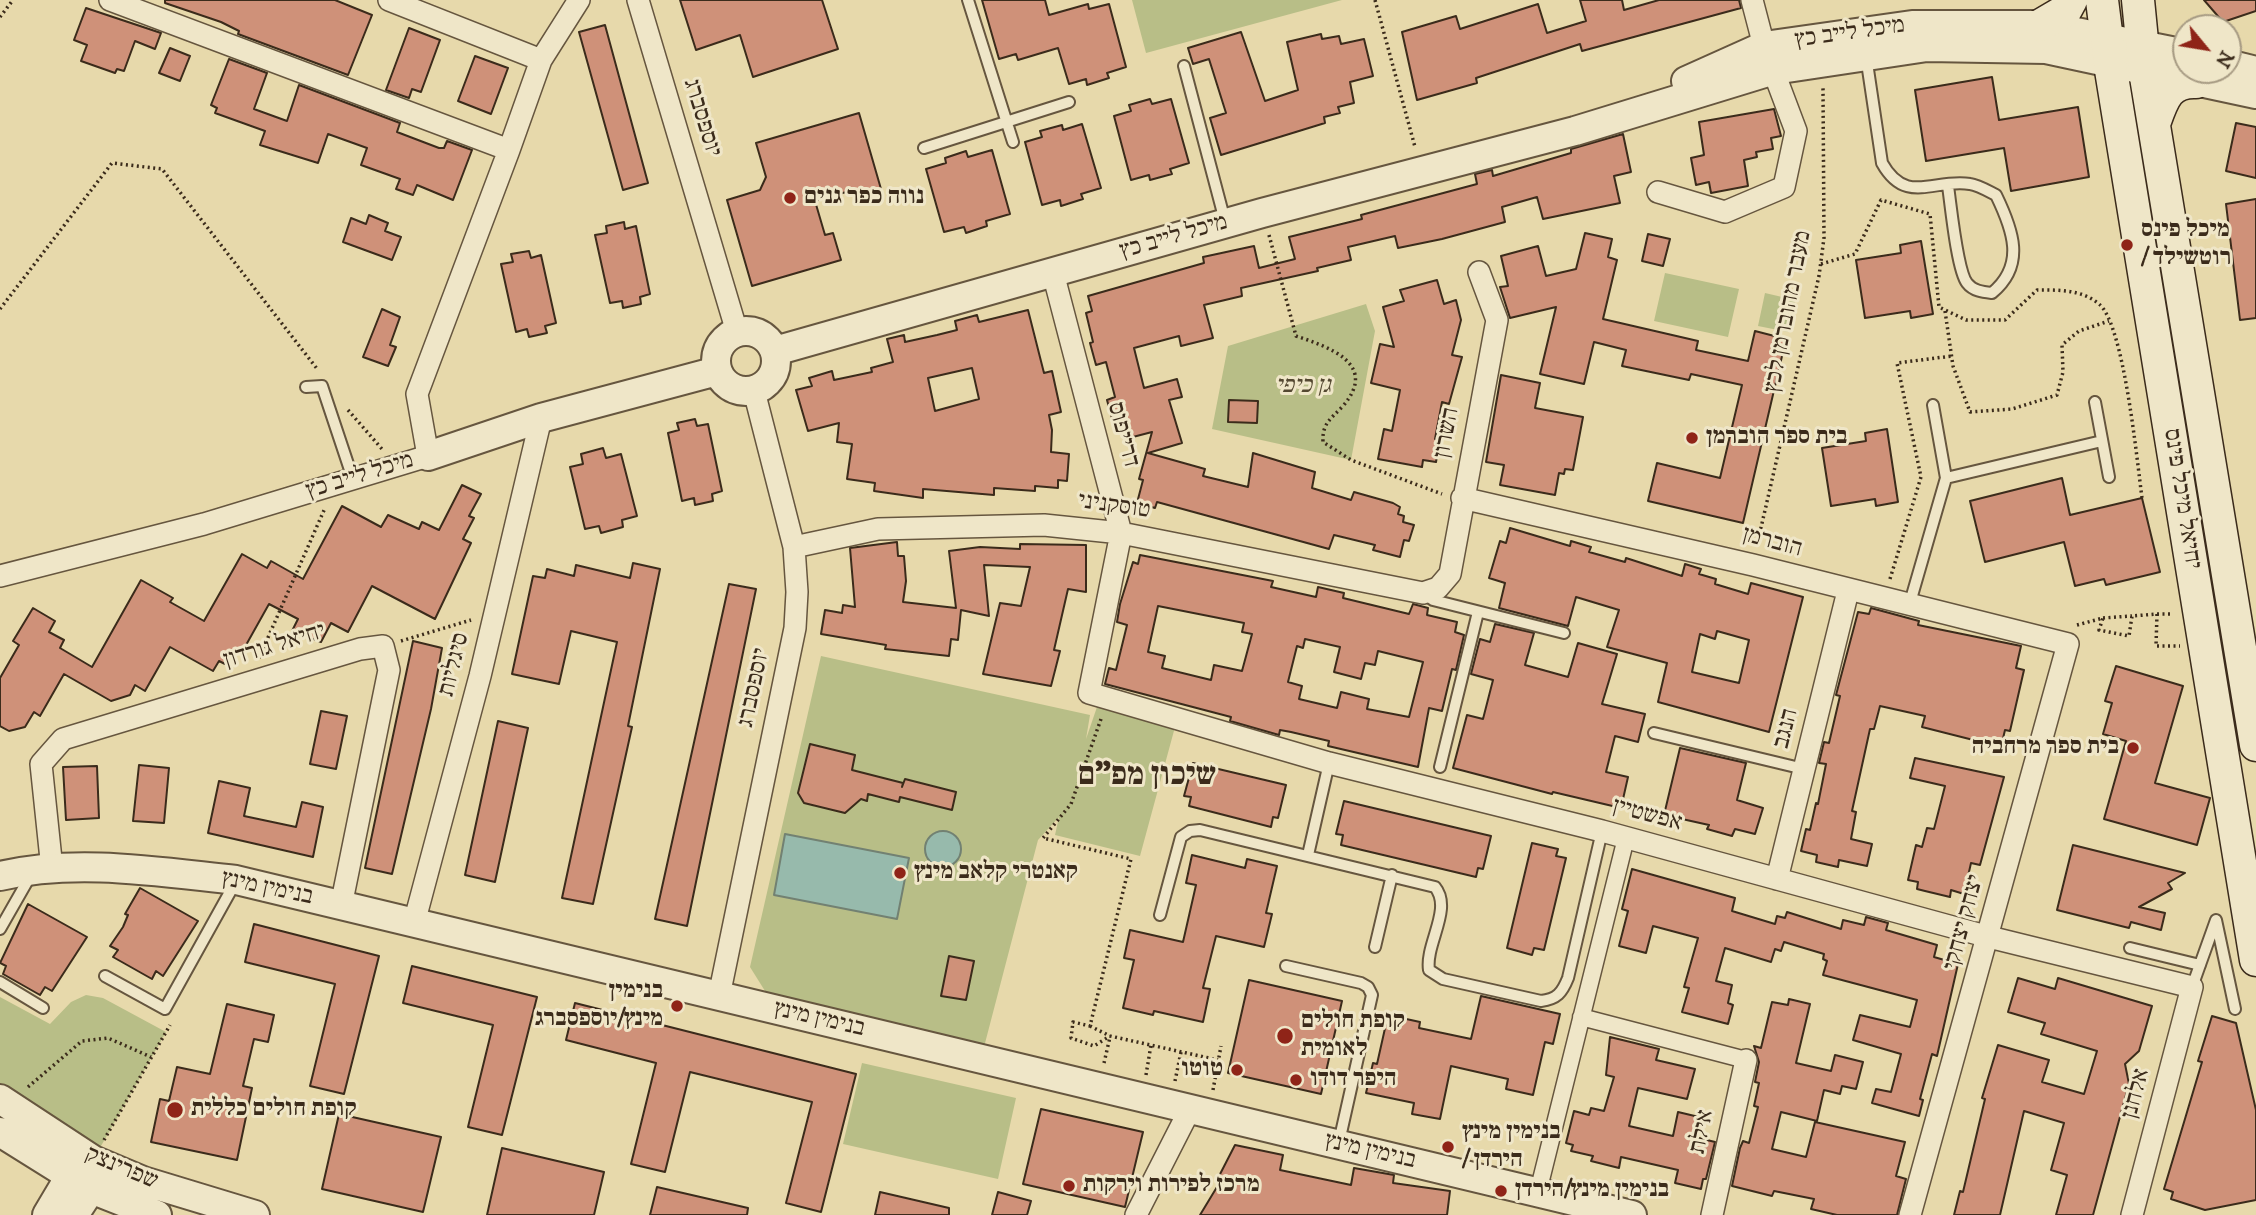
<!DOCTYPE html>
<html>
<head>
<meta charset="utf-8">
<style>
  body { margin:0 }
  #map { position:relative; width:2256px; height:1215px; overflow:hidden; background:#e7d9ab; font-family:"IM FELL DW Pica",serif }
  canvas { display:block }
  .north { position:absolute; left:2172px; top:14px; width:70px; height:70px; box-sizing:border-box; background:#efe6c8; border:2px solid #a79b83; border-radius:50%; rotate:120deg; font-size:19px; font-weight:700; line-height:28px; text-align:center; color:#3b2b1b }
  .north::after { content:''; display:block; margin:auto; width:24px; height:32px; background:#8f2418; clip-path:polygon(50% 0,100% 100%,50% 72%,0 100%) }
</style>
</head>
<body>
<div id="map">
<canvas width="2256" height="1215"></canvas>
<div class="north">N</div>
</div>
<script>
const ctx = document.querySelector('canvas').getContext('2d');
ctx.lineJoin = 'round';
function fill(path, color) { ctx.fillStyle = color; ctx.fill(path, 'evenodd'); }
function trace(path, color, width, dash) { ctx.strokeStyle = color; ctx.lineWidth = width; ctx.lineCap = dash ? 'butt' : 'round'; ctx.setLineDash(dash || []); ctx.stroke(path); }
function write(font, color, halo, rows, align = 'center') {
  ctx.font = font + ' "IM FELL DW Pica","Frank Ruhl Libre",serif'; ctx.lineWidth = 6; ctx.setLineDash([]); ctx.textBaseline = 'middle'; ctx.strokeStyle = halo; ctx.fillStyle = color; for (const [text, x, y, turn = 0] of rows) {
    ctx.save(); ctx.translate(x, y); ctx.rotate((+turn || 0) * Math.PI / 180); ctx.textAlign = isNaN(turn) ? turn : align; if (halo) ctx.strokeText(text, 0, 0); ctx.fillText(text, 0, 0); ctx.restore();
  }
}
const green = new Path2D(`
  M1132,0h210l-196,53z
  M1665,273l74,16 -11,48 -74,-16z
  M1765,293l30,7 -7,32 -30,-6z
  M1366,304l9,27 -24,129 -139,-31 16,-83z
  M821,656l269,59 -4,24 11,-32 78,20 -35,129 -85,-21 4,-18 -21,23 -54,207 -205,-49 -14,-7 -15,-24z
  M86,995l17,3 63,34 -73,128 -93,-61v-102l50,27 21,-22z
  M862,1063l154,35 -18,81 -155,-35z`);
const water = new Path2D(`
  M925 849a18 18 0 1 1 36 0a18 18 0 1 1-36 0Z
  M785,834l124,24 -12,61 -123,-24z`);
const building = new Path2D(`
  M165,0h170l37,15 -24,60 -110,-41 1,-3 -18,-9 -56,-19z
  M680,0h142l16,49 -85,28 -13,-42 -44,15z
  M982,0h63l4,15 39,-11 1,5 20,-5 17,63 -19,6 2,5 -22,7 -1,-6 -17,5 -11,-36 -40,12 -2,-6 -17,5z
  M1580,0h42l2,10 35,-10h80l2,8 -159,43 -2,-7 -104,34 1,5 -60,17 -15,-68 54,-16 4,13 78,-25 9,29 39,-12z
  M2204,0h52v11l-33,11z
  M86,8l75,25 -6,16 -20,-8 -11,30 -7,-2 -2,4 -34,-12 6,-16 -13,-5z
  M605,25l43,158 -25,7 -44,-158z
  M409,28l31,12 -19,52 -9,-3 -3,9 -23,-8z
  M1241,32l24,69 33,-11 -11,-48 34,-8 1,5 17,-3 2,8 23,-5 9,37 -23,6 4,21 -16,4 2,6 -16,4 1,6 -104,32 -11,-37 16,-5 -17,-54 -16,5 -5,-16z
  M170,48l20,8 -10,25 -21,-8z
  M475,56l33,12 -17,46 -33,-13z
  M229,59l38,14 -13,36 33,12 12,-36 101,38 -3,9 42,16h5l3,-7 25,9 -19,50 -36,-15 -4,10 -17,-6 4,-10 -39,-14 6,-17 -39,-14 -10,29 -58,-18 5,-14 -50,-18 2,-5 -6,-3z
  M1992,77l7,43 79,-13 11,70 -78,14 -7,-43 -78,13 -11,-71z
  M1150,99l2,5 19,-5 18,64 -19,6 2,5 -22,6 -1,-5 -18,5 -17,-64 17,-5 -2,-6z
  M1774,109l7,27 -10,2 2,11 -17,3 1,5 -13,3 4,26 -37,7 -2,-11 -13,3 -5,-27 13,-3 -5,-33z
  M859,113l22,76 -26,7 -2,-6 -38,11 10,34 8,-2 8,27 -89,26 -25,-86 33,-10 6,-13 -10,-34z
  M2236,123l20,4v51l-30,-7z
  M1082,124l19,64 -20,6 2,5 -22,7 -1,-6 -18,5 -17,-63 17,-5 -2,-6 22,-6 1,5z
  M1623,134l8,38 -17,4 6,27 -77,16 -6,-22 -35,10 3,15 -63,17 -44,9 -3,-12 -47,11 3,13 -34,8 1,3 -77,17 1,8 -38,9 9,33 -32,8 -2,-10 -45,12 10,40 33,-9 5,18 -13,3 13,43 -34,10 57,16 -2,7 45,11 5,-34 62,19 -3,16 39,12 3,-8 39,11 7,4 -2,7 6,2 -1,6 11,3 -5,16 -5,-1 -4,17 -27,-7 2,-5 -41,-10 -5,14 -172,-47 -2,6 -18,-5 6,-23 -4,-1 13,-47 -23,6 -5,-19 -11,3 -6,-22 8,-3 -9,-35 -10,3 -6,-22 3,-1 -7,-29 6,-2 -4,-15 116,-33 -1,-6 51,-11 5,22 36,-9 -6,-22 73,-18 -1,-4 116,-31 -2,-10 17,-4 1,6 78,-23v-4z
  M992,150l18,64 -24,7 1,5 -21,7 -2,-6 -20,5 -18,-63 20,-6 -1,-5 21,-7 2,6z
  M2256,199v119l-16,2 -14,-116z
  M369,215l19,8 -3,8 16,6 -9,23 -49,-18 8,-24 15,6z
  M624,222l1,7 11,-3 14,68 -10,3 1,7 -18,4 -1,-7 -12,2 -15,-68 12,-2 -1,-7z
  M1585,233l27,6 -4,18 9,3 -14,59 95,22 -2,9 52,11 7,-30 31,8 -43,184 -95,-22 9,-38 63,15 22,-93 -51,-11 -2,6 -67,-14 4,-16 -32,-8 -10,42 -44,-10 16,-67 -46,11 -10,-31 8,-1 -7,-30 37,-10 8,30 30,-7z
  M1648,234l22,5 -7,27 -21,-5z
  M1921,241l12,73 -22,4 -1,-7 -45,7 -9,-58 45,-7 -1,-8z
  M529,251l2,7 10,-3 15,68 -11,3 2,7 -18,4 -2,-8 -11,3 -15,-68 12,-2 -2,-8z
  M1437,280l7,24 12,-4 5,20 -9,35 10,2 -13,47 -7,-2 -7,37h5l-4,23 -13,-2 -1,7 -44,-8 6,-30 8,2 8,-41 -29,-7 9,-39 14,3 -11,-40 21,-6 -4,-11z
  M382,309l18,8 -10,28 6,2 -8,19 -25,-9z
  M1028,310l16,63 8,-2 9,41 -12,3 3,15 -1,22 18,2 -2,27 -9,-1v8l-23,-2v5l-41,-3v7l-71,-6v9l-49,-7 1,-8 -28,-4 5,-35 -15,-2 2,-19 -31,8 -12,-41 16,-4 -3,-8 23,-7 2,9 38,-8 -1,-4 22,-6 -6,-23 17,-4 1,7 32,-7 20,-5 -2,-9 22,-6 2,7zM972,368l7,31 -44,12 -7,-33z
  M1501,375l39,8 -5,25 48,9 -10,53 -8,-1 -1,5 -5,-1 -4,22 -55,-10 4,-20 -18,-3z
  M1229,400l29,1 -1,22 -29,-1z
  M695,419l2,7 11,-2 14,67 -10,3 1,7 -18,4 -1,-7 -12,3 -14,-68 11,-3 -2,-7z
  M1887,429l11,73 -22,4 -1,-7 -44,7 -9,-58 44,-7 -1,-8z
  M603,448l3,10 15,-4 16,62 -15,4 1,7 -22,6 -2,-7 -14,3 -15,-62 13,-3 -2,-10z
  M2062,478l8,37 72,-17 18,74 -54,13 -2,-6 -29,7 -11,-44 -79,20 -15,-61z
  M462,485l19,9 -12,22 5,2 -11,21 8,4 -36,76 -63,-33 -24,46 -17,-9 -10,19 -29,-11 6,-12 -29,-15 -28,50 -8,-4 -8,14 -6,-3 -6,10 -43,-24 -25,44 -10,-6 -5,10 -19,6 -47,-27 -24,42 -6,-4 -9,15 -16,4 -9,-5v-48l19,-33 -6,-4 20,-33 22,13 -6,11 15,8 -4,8 32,19 49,-87 32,18 -3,4 34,19 38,-67 25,14 4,-7 32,18 39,-73 39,21 7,-12 31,14 3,-7 17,8z
  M1510,528l60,18 1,-5 20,6 -2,5 36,10 1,-4 56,18 3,-12 16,5 -2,5 17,5 -1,5 33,10 3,-11 52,14 -34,135 -111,-30 9,-39 -60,-16 12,-37 -43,-13 -8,29 -69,-18 6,-25 -16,-5 11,-37 6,2zM1717,631l32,9 -10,43 -47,-11 8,-38 15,5z
  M897,542l1,14h6l2,25 -3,21 53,6 -7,-57 31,-4 40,2v-5l66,1v47l-18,-3 -14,61 6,1 -9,35 -68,-12 17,-71 21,3 9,-39 -46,-2 5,51 -28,-6 -3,30 -7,-1 -2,17 -64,-7 1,-4 -65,-11 4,-24 17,3 1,-8 12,2 -5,-59z
  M1140,555l133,26 -2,6 45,10 2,-10 26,6 -1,5 66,16 4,-10 15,4 -1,7 30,7 -2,10 9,3 -8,35 -4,-1 -10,42 -13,-3 -11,59 -90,-21 1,-5 -38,-9 -11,-2 -1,5 -49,-14 1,-4 -126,-33 4,-16 7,2 11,-45 -10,-3 3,-18 13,-42 5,2zM1158,606l86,17 -2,9 10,2 -10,37 -28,-6 -3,15 -49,-12 3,-12 -17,-4zM1305,639l35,8 -6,25 27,7 4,-16 10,2 3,-14 45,11 -14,55 -42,-8 2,-10 -28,-7 -4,16 -38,-9 3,-13 -14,-4 9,-36 6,2z
  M633,563l27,6 -32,157 4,1 -39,177 -31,-6 55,-256 -46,-11 -12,53 -47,-10 21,-98 12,2 2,-9 27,7 2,-11 54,13z
  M729,584l27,5 -69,337 -32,-7z
  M1871,608l48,13 -1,4 103,21 -5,22 8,2 -14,61 -5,-1 -4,17 -79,-20 3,-11 -45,-10 -6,23h-4l-18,82 4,1 -5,27 21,5 -5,22 -28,-6 -1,7 -22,-5 1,-7 -16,-4 5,-22 4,1 6,-27 2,1 8,-40 -7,-1 5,-21 5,1 11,-47 -4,-1 22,-83 11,2z
  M1495,624l39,9 -9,32 43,12 10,-34 39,11 -15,50 43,10 -7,28 -23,-6 -9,36 22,5 -7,31 -68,-16 -1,2 -99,-26 14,-53 16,4 10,-39 -22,-6 9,-35 10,3z
  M413,641l29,7 -11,61 -39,165 -27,-6z
  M2116,666l67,20 -28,97 55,15 -13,47 -93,-26 22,-78 -23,-7 9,-31 -7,-2z
  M321,711l26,5 -11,53 -26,-5z
  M498,721l30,7 -33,154 -30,-7z
  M810,744l45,11 -3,15 51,13 -1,4 3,-8 51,13 -4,18 -52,-13 -1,5 -31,-8 -1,7 -6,-2 -16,14 -41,-10 -6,-10z
  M1680,748l66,15 -9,37 26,8 -8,26 -20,-5 -3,7 -25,-7 2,-4 -45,-10z
  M1915,758l89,19 -24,88 -9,-2 -7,31 -13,-4 -1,7 -25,-6 -8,-2 1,-7 -10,-2 8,-35 6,2 5,-19 7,1 11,-43 -35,-8z
  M1193,763l93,22 -8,33 -5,-1 -2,10 -82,-21 2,-9 -7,-1z
  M139,765l30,3 -5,55 -31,-2z
  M97,766l2,52 -33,2 -3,-53z
  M219,781l31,7 -6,28 52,11 6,-25 21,5 -10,50 -105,-24z
  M1344,801l147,35 -8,33 -5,-1 -2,9 -135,-32 2,-10 -7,-1z
  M1532,843l26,6 -2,7 10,2 -22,92 -10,-2 -2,7 -25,-7z
  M2073,845l112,28 -17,10 4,6 -33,18 26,6 -4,17 -30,-8 -2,6 -72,-18z
  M1192,855l53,13 2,-9 30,7 -11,47 6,1 -8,33 -48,-11 -13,52 7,1 -7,33 -49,-11 -1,4 -30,-7 11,-48 -10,-2 6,-28 53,12 13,-57 -10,-2z
  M1632,869l103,29 -3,13 43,13 2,-8 8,2 2,-6 54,17 2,-9 21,5 2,-8 22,6 -2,7 51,15 -3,12 24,7 -21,92 -5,-2 -12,45 3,1 -4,16 -47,-13 4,-14 15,3 10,-38 -48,-14 7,-25 50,12 7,-27 -94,-25 4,-14 -4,-2 1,-5 -40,-12 -3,9 -6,-2 -4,13 -46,-14 -9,33 16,4 -4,18 5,2 -5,19 -46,-12 7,-24 -5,-1 14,-49 -45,-12 -7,27 -27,-7 9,-35 -6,-2z
  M140,888l58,33 -35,55 -7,-5 -4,8 -39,-22 5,-7 -8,-4 13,-19 5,-12 -3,-1z
  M28,904l59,33 -35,54 -7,-4 -5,8 -37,-21 3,-8 -6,-3z
  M254,924l125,32 -35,138 -34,-8 25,-102 -90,-22z
  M949,956l25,5 -8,39 -25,-4z
  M412,966l125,31 -35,138 -34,-8 25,-102 -90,-22z
  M2018,978l37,11 3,-11 94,28 -13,45 -14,13 4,20 -36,131h-37l11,-40 -16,-5 13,-47 -40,-12 -24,104h-46l6,-24 3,1 22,-93 -3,-1 16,-53 51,15 -7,22 42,12 13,-43 -56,-17 4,-11 -37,-11z
  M1249,980l93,21 -21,93 -93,-21z
  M1481,996l79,18 -7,30 -8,-2 -12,53 -27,-6 2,-10 -57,-13 -11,53 -28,-5 2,-11 -48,-10 7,-30 4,1 11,-49 32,7 -1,6 52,11z
  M1789,999l21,5 -14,59 35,8 4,-16 28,7 -7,27 -14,-3 -2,8 -16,-4 -7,31 -36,-9 -9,37 34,8 9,-35 90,20 -9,34 10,3 -9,36h-60l-26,-6 3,-10 -40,-8 -2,5 -40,-10 8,-38 3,-7 6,2 9,-36 -4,-1 5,-23 -4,-1 4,-20 -5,-16 7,2 11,-46 16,3z
  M575,1003l281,71 -35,138 -35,-9 26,-101 -122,-30 -25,100 -34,-8 25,-101 -90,-23z
  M227,1004l47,11 -6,27 -14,-3 -11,47 9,2 -15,72 -86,-18 9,-43 9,2 8,-34 33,7z
  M2212,1016l24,7 20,87v90l-51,10 -34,-11 2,-7 -9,-3 38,-127 -4,-1z
  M1610,1037l49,12 -3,11 39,9 -8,30 -49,-11 -9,38 44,10 5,-24 21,5 -4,20 20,5 -9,37h-3l-2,10 -26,-6 3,-13 -57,-13 -2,11 -28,-7 2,-5 -22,-5 2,-6 -7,-2 8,-32 15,4 2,-7 13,3 10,-34 -8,-2z
  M1041,1109l102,23 -18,75 -102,-23z
  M339,1114l102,23 -18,75 -101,-23z
  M1235,1145l48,10 -3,15 71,15 3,-17 40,7 -1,8 57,8 -3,24h-247l20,-33 -3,-2z
  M502,1148l102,24 -10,43h-107z
  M657,1187l91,21 -1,7h-97z
  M880,1192l69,16v7h-74z
  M998,1192l33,9 -4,14h-35z`);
const path = new Path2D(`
  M1375,0l40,147
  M0,17l13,-17
  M1269,235l27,101c33,11 83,28 47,70 -12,13 -21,17 -20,36l28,18 91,34
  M1821,264l34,-10 26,-54 49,14 9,93 27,13h39l32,-30c21,0 44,-1 62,14 25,20 38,157 43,194
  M0,309l112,-146 50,6 156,201
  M1945,311l8,55 17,46 42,-3 45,-14 6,-23 -1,-27 17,-14 30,-10
  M348,410l34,39
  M1757,545l62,-269 5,-38 -1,-150
  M1890,579l31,-102 -24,-114 55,-7
  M2157,614h15
  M2103,618l29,-2
  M2077,625l26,-7 -4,12 30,6 3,-20 25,-2 -1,32h24
  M401,641l70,-21
  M259,658l66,-150
  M1101,719l-30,85 -28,34 88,21 -41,167 -17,-4 -2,16 23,8 16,-10
  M1090,1026l20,10 108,24
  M1104,1063l6,-26
  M1146,1075l5,-30
  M1175,1081l6,-29
  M28,1087l54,-46 26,-3 43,19
  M1213,1090l8,-44
  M104,1140l66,-115`);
const service = new Path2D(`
  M968,0l45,142
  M1866,56l16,107c24,43 52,15 88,21 8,1 18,7 26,11 17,35 30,70 -4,98 -9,-1 -19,-2 -25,-10 -10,-13 -16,-77 -19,-97
  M1184,66l41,155
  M924,148l145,-46
  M306,387l16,-1 31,93
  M2095,402l14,75
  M1933,405l13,73
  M1423,593l10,7 131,33
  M1909,606l37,-128 156,-37
  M1654,733l150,36
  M1440,767l38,-155
  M1308,855l21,-92
  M1160,915l21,-78 9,-6 10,-1 235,57c18,22 -10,57 -6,83l14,9 98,22c16,-2 21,-8 27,-23l34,-147
  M0,929l32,-56
  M1375,947l17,-72
  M2130,948l70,17
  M1286,966l75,17 7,4 4,8 -33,147
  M105,976l60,33 70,-126
  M0,982l43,26
  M2192,987l24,-67 19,89`);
const pedestrian = new Path2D(`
  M1581,1017l165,43
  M1538,1192l88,-354`);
const minor = new Path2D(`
  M110,0l399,150 32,-90 38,-60
  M389,0l152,60
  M638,0l99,332
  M1658,192l67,20 59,-25 12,-56 -32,-85 -12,-46
  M1053,273l68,260 -32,160 240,70 273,68 387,106 203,50 -60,228
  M1462,498l291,67 315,79 -158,571
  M794,547l84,-18 166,-4 77,8 302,60 15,-5 12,-14 47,-254 -18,-48
  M0,576l204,-52 224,-68 -11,-62 92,-244
  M52,869l-11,-105 22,-25 297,-90 23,-3 6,24 -48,236
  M1777,879l71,-288
  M414,923l66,-247 61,-258
  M719,996l76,-368 2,-36 -3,-45 -40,-156
  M1136,1215l54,-106
  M1712,1215l34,-155`);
const tertiary = new Path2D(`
  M2228,64l28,7
  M1686,81l78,-35 148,-21h129l145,29
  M716 361a30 30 0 1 1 60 0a30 30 0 1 1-60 0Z
  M775,351l487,-138 313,-82 199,-61 153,-23 119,2 210,45
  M428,456l113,-38 176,-47
  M0,876c77,-18 159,-4 236,4l1396,335
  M0,1099l93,61 50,21 112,34
  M0,1132l91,57 66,26
  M47,1215l22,-37 16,-12
  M74,1215l17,-26 1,-16`);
const secondary = new Path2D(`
  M2102,0l8,64 146,896
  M2138,0l7,71 111,674
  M2041,25l24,-14 6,-11
  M2155,121c8,-23 14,-40 41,-39`);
const markers = [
  [790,198,7,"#8f2418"],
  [2127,245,7,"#8f2418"],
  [1692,438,7,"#8f2418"],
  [2133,748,7,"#8f2418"],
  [900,873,7,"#8f2418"],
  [677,1006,7,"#8f2418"],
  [1285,1036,9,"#8f2418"],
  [1237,1070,7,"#8f2418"],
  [1296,1080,7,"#8f2418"],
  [175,1110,9,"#8f2418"],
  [1448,1147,7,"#8f2418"],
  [1069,1186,7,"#8f2418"],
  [1501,1191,7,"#8f2418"]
];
const streetNames = [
  ["מיכל לייב כץ",1850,34,-8],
  ["יוספסברג",701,118,73],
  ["מיכל לייב כץ",1174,238,-16],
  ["מעבר מהוברמן לכץ",1789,312,-79],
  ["השרון",1448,433,-79],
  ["דרייפוס",1122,435,75],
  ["מיכל לייב כץ",360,477,-17],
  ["יחיאל מיכל פינס",2181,499,81],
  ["טוסקניני",1114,507,8],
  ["הוברמן",1772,543,15],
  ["יחיאל גורדון",275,647,-17],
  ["סיגליות",455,665,-76],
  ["יוספסברג",755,688,-78],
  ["הנגב",1787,729,-76],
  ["אפשטיין",1647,816,15],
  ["בנימין מינץ",267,889,12],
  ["יצחק יצחקי",1965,923,-75],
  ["בנימין מינץ",819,1020,13],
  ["אלחנן",2137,1094,-75],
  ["אילת",1703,1132,-78],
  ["בנימין מינץ",1370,1152,13],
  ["שפרינצק",121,1169,23]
];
const poiNames = [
  ["נווה כפר גנים",804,198],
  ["מיכל פינס",2141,231],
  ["/ רוטשילד",2141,259],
  ["בית ספר הוברמן",1706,438],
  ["בית ספר מרחביה",2119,748,"right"],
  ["קאנטרי קלאב מינץ",914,873],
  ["בנימין",663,992,"right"],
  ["מינץ/יוספסברג",663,1020,"right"],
  ["קופת חולים",1301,1022],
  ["לאומית",1301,1050],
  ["טוטו",1223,1070,"right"],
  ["היפר דודו",1310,1080],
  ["קופת חולים כללית",191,1110],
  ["בנימין מינץ",1462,1133],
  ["/ הירדן",1462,1161],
  ["מרכז לפירות וירקות",1083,1186],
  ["בנימין מינץ/הירדן",1515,1191]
];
const parkNames = [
  ["גן כיפי",1303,387]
];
const districtNames = [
  ["שיכון מפ\"ם",1147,777]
];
fill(green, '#b8be87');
fill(water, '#97baac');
trace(water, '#728172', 2);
fill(building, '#cf9179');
trace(building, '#3b2b1b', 2);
trace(service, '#66563f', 14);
trace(pedestrian, '#66563f', 19);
trace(minor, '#66563f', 24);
trace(tertiary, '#66563f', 32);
trace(secondary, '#3b2b1b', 35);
trace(path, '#3b2b1b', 3.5, [2, 3.5]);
trace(service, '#efe6c8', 10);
trace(pedestrian, '#efe6c8', 16);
trace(minor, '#efe6c8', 21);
trace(tertiary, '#efe6c8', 28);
trace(secondary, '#efe6c8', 32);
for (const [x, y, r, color] of markers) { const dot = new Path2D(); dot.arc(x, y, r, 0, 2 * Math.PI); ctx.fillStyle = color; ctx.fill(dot); trace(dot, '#efe6c8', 2.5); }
write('24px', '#3b2b1b', '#efe6c8', streetNames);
write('bold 24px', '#3b2b1b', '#efe6c8', poiNames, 'left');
write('italic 24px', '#544831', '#efe6c8', parkNames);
write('bold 32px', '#3b2b1b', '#efe6c8', districtNames);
</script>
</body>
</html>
